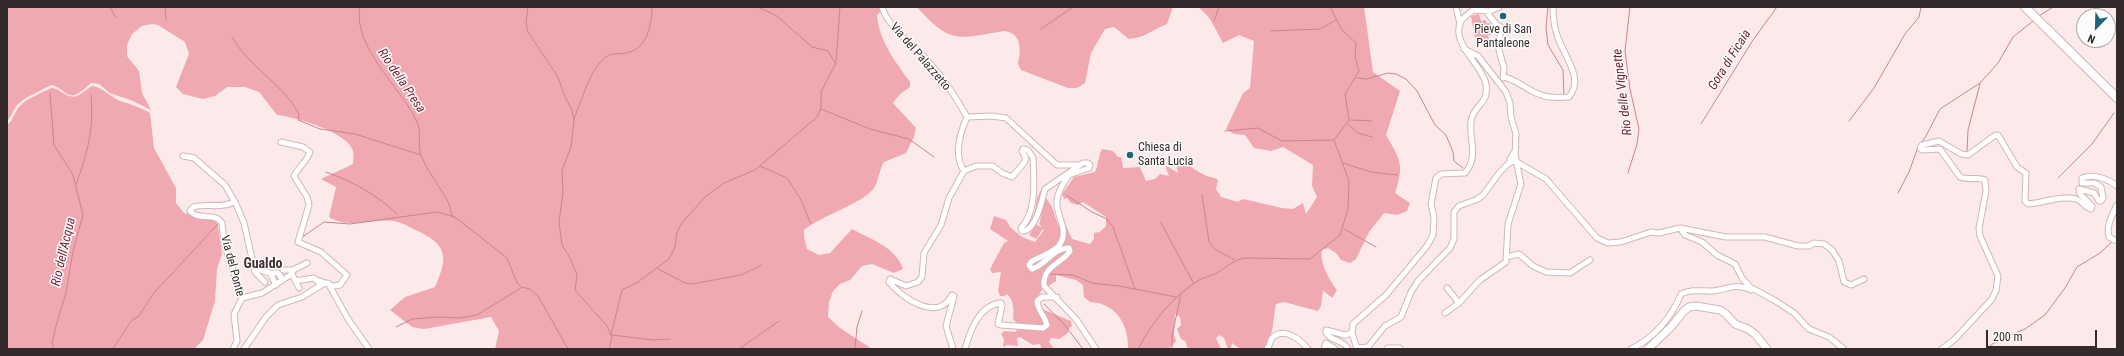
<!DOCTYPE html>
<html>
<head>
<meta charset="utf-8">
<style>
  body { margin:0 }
  #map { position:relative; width:2124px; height:356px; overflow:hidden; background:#fceaeb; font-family:"Roboto Condensed",sans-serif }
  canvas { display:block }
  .frame { position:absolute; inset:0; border:8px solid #342a2b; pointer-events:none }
  .north { position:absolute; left:2076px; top:8px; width:40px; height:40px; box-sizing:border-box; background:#fcfcfc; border:1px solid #aca8a8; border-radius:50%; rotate:203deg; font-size:11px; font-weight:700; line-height:16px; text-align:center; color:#342a2b }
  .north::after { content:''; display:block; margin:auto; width:14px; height:18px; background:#226477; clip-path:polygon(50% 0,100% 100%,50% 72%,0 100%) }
  .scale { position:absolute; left:1986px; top:330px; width:111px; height:18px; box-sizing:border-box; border:2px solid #342a2b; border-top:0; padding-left:5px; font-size:12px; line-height:14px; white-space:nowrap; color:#342a2b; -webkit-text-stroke:3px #fcfcfc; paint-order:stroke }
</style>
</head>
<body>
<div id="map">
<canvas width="2124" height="356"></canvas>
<div class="frame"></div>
<div class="north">N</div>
<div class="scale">200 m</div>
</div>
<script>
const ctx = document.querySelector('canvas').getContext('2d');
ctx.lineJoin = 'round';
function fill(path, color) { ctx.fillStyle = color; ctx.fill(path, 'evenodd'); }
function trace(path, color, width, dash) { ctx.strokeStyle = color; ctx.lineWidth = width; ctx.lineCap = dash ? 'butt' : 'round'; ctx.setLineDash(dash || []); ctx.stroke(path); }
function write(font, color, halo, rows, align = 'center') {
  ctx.font = font + ' "Roboto Condensed",sans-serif'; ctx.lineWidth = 3; ctx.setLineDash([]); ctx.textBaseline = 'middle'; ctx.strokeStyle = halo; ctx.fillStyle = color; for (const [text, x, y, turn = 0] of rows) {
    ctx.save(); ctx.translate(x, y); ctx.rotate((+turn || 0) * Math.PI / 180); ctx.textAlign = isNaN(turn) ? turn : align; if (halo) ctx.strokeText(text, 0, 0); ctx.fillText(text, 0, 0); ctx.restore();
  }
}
const green = new Path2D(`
  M7,7h874l1,3 -5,5c2,26 18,46 33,67v5l-10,7 -7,9 23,25 -2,9 -8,16 -22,9c-5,8 -5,18 -10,26 -10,15 -54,28 -70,42v7l3,12 12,6 11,-2 22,-24c18,10 44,18 51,40l-9,4 -22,-9 -10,2 -12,14 -10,4 -7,7 -4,11 -1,15 12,11 32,21h-377l4,-18 -8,-14 -67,12 -12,-2 -22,-17 15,-13 30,-10c12,-27 14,-41 -15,-55 -7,-3 -15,-8 -22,-10 -24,-6 -46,9 -69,-5l7,-30 -15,-8 32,-15c0,-4 1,-9 0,-13 -5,-19 -58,-34 -76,-36l-18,-23 -14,-5h-18l-12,9 -12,3 -20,-5 -7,-7 13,-33 -4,-12 -27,-17 -6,-1 -10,2 -10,8 -5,11v11l12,15 3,22 9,17 -18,-9 -23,-8 -11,-9 -8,-1c-4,4 -11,10 -16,12 -8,3 -16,-10 -24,-10l-27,14 -7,6 -10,17z
  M917,7h256l-6,17c-13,5 -23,14 -38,15l-15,-12 -9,2 -14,24 -6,30 -8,5h-9l-47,-18 -3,-6c3,-14 4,-30 -13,-33 -47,7 -53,15 -88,-24z
  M1198,7h166l9,65 27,19 -14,44c15,26 18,29 9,58l15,10 -3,8 -10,4 -13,-2 -15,19 -13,27 -6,4 -9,-3 -5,-7 -8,-5 -6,2c-3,12 8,31 15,40l-5,8 -9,-8 -2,16 -3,5 -34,-9 -8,2c-3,15 -2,34 -13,45h-23l-8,-6 -1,5 -3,1 -4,-11 -5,-3 -3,3 5,11h-33l-3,-8 -4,-2 -4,-10 4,-4 -1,-8 -5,-3 -1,20 2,7 -7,8h-41c1,-24 -12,-46 -38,-47l-6,-5 -1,-12 -7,-5 -20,-5v6l-14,9 -8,12 8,7 29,12 1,5 -3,2 -1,5 -9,6 -8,-1 -2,4 5,7h-12l-2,-5 -7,1 -13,-8 -3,1 1,8 -11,-1 -4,2 1,-8 -3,-5 3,-3 12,1 2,-8 -5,-5c1,-9 1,-19 -6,-25l-3,2h-4l-2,-5 3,-19 -9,1 -2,-4 14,-26 4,-2 -18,-12 4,-13 12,4 4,7 12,10 13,5 9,-12 -1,-1 -7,10 -7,-4 7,-11 6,4 -3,-4 2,-7 -6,-5 2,-14 4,-8 11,17 6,18 8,1 6,13 18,5 4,-5v-6l6,-1 6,-6v-9l-23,-15 -5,3 -7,-2 -4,-5 -3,1 -2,-5 12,-17 21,-5c4,-8 3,-16 7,-23l11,2 5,6h3l2,11 17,-1 6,14 9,-2 5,-5 9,2 -3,-8 1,-2 11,7 -2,-11 1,-1h8c5,6 13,11 20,14 4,3 8,1 13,5l-2,9 5,8 17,5 5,-3 39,9 11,1 10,-6 3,11 11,-17 -5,-11 1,-21 -30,-18 -12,4 -17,-3 -9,-13 -11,-1 -8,-5 17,-36 7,-5 4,-47 -15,-6 -16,8c-8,-13 -11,-26 -25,-36z
  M1479,14l2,7 5,-1v3h4l2,12h-4l1,5 -8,-1 -1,-2 -5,1 -4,-22z
  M92,86c11,1 18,11 28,15 10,3 20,6 30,12l4,35 22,40v15l8,10 31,7 3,5 4,29 -5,15 -2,32 -12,39 -9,9h-187v-224c7,-5 7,-13 13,-19 7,-8 22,-13 31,-18 4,0 6,1 9,3 16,11 18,4 32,-5z`);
const stream = new Path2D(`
  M110,7l6,11
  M165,7l1,13
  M360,7c-8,40 41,80 57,115 5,10 0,22 4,33 6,16 18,30 26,45 3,5 3,11 6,17
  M528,7l-2,15 2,10 30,45 7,20 7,13 2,11 -3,26 -9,23 1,23 -4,29 3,23 8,13 7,17 -2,15 32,36 5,11 -3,12
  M758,7l19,9 35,31 16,4 7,12
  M1548,7l-2,20 2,18 15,25 1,26
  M2039,16l14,-9
  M1214,21l5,-14
  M1041,29l32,-22
  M1271,31l49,-2 16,-9
  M232,37c17,31 51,46 67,77l-1,6 22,9 35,5 66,21
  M1357,78l10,1 21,-6 8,1 10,5 11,12 18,34 11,10 7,17 1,9 9,7
  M50,93l4,52 19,30 10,40 -10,36 -7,42 -9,29 -5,21 2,6
  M821,109l49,20 39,10 25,18
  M574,119c5,-13 16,-45 24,-54 14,-17 16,-8 32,-13 18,-6 22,-29 22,-45
  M1350,120l22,1
  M1849,121l25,-33 31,-54 14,-17 2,-10
  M1348,124l10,9 14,4
  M1701,124l52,-84 24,-33
  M1225,131l33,-3 24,13 51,-1
  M1967,152l1,-22 12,-46
  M1343,163l28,9 26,3
  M760,166l27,12 13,20 11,26
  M326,172c26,9 53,24 72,43
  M1628,173l9,-29 2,-15 -9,-40 -5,-38 5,-44
  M2058,178l34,-34 22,-31
  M76,184c12,-32 18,-56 15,-89
  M1898,193l11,-21 9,-25 8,-11 14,-27 40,-26 18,-20 15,-26 20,-16
  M1066,195l26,17 15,7 6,8 22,62
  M1202,195l7,47 7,8 19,10
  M1161,223l33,61
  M1344,229l32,18
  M301,238l23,-16 26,2 87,-12 18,5 52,41 10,25 4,4 9,2 8,7 30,53
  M2115,238l2,-3
  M658,269l27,14 7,1 49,-9 21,-10
  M1049,274l24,1 19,8 27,3 57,11
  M1044,304l20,20 19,25
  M396,327l16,-8 26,-2 21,1 18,-3 44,-27
  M611,335l11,-45 16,-8 31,-23 6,-12 2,-15 5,-9 23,-26 19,-14 31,-13 62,-53 4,-9v-16l15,-29 4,-56
  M612,335l41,5 17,-1
  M113,349l18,-28 8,-5 14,-22 65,-70
  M739,349l40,-28
  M855,349l2,-22 5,-16
  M1138,349c15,-28 34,-52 61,-69 6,-3 12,-4 18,-7 9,-6 16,-12 27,-15l66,1 30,-24 8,-26 1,-28 -15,-41 15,-20 -4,-26 14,-23 -4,-14 1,-14 -14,-13 -12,-23
  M1172,349v-13l9,-42
  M1986,349l12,-9 27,-11 20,-14 20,-27 12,-21 23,-14 13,-12`);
const minor = new Path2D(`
  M882,7c7,22 31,37 46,54 15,17 28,36 39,56 -7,16 -14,38 -3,54l12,-5h17l9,7 10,4 12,-14 2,-5 -4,-7 1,-2 5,1 5,8c1,22 4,54 -12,70l1,3c14,1 20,-32 23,-42l38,-26h5l2,2 -1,3 -20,7c-5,7 -11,16 -12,25 -1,7 2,14 4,21 9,25 -9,31 -29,40l-3,4 3,4c13,-3 22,-22 37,-21l1,3c-7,12 -28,15 -26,35l32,33 20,30
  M1456,7l4,17
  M1473,10l17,1 9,-4
  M1490,11l-2,3 9,11 4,2 -2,23 5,18 -1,10
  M1504,77c12,3 18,9 28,14 12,7 23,7 37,6 16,-19 -6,-42 -12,-62 -3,-9 -4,-18 -4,-28
  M967,117l25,-1 14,2 51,47h22
  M281,142l22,5 7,5c-4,11 -11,14 -16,24l13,21 2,8 -11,37 23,10 26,23 -7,10 -6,1 -17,-6
  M183,156l11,2 31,27 11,19 8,19 11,49 10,10
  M1510,163v-4l5,-8
  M2117,205c-5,10 -11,21 -8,32l5,3h3
  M1680,228l46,9h39l33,9h11l5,-3 10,1 8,6 7,11 5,21 7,3 13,-6
  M1506,257l13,-3 14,12 13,6 24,1 20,-13
  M254,268l16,5h8l5,7
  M283,270h10l14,-7
  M293,271l-1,3 7,14
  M270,273l6,12
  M295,281l19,-3 4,4
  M1447,288l12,15 21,-23 26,-18 2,-38 13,-40 -6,-29 1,-21 -5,-17 -1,-14 -4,-11 -28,-36 -14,-7
  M242,298l20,-5 30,-19
  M1445,313l14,-10
  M1357,348l11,-1 17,-21 16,-9 10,-25 7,-11 32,-33 4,-9v-27l5,-6 19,-7 5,-4 17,-23 9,-9 6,-2 31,18 51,59 11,5 13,-1 30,-10 8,1 21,-5 5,7 17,7 15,13 18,9 7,14 8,9 24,13 20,13 15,16 20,8 15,12
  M233,349l4,-8 -3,-27 8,-16 -18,-55 -2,-20c-6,-11 -24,-2 -32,-12l3,-4c14,-4 27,2 41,-5
  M244,349l22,-32 12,-12 24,-8 21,-13 5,-1 20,36 21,30
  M953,349l-7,-23 8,-30 -2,-1c-14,28 -50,3 -63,-13l1,-3 16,7 12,-4 4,-5 2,-24 17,-28 8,-27 15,-27
  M965,349c5,-18 14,-44 36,-46l1,2 -4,19 3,1 42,3 4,-3c-2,-9 -10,-16 -10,-24l5,-4h15
  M1267,349c3,-3 3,-8 5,-11 12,-12 29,2 36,11
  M1324,349l2,-6 9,6
  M1348,349c-4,-9 -17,-8 -22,-16v-3l19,5 7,-2
  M1357,349l-5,-16 1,-9 33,-29 41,-49 6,-11 1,-18 -3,-13 5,-26 5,-4 24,-1c16,-19 1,-38 7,-56 5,-14 17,-14 14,-33 -4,-20 -36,-40 -25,-63 3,-5 12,-10 16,-14
  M1631,349c23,-11 41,-32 50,-55 11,-5 19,-3 31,-3 16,-1 22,-9 39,-1
  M1942,349l13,-10 37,-40 4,-9 2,-14 -18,-40 -1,-8 7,-37 -1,-11c-8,-4 -16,1 -25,-3l-20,-28 -18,1 -2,-2 2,-3 17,-4 22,13 7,1 26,-19 4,-1 19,32 9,6 -1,28 3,3c16,-1 32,-9 48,-5 6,2 10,9 15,10l1,-3 -12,-12 -1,-5 15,4 5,8h2l2,-3 -2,-11 -7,-4h-12v-5c11,-5 26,1 35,8`);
const major = new Path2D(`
  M1388,349h11
  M1648,349l23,-22 13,-16 5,-4 7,-1 24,4 5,3 10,11 13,5 7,5 12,15`);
const highway = new Path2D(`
  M2025,7l92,91`);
const markers = [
  [1503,16,4,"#226477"],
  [1130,155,4,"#226477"]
];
const poiNames = [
  ["Pieve di San",1503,30],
  ["Pantaleone",1503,44],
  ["Chiesa di",1138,148,"left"],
  ["Santa Lucia",1138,162,"left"]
];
const streetNames = [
  ["Via del Palazzetto",920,57,49],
  ["Via del Ponte",232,266,75]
];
const waterNames = [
  ["Gora di Ficaia",1730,60,-58],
  ["Rio della Presa",401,81,56],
  ["Rio delle Vignette",1623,92,-97],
  ["Rio dell'Acqua",64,252,-77]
];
const quarterNames = [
  ["Gualdo",263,264]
];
fill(green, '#f0a8b1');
trace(stream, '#cb848e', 1);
trace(minor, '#d2b6b9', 7);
trace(major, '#d2b6b9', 9);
trace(highway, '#d2b6b9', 10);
trace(minor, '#fff', 5);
trace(major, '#fff', 7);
trace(highway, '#fff', 8);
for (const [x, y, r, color] of markers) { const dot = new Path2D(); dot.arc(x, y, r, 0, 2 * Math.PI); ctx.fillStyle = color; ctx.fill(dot); trace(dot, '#fcfcfc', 1.5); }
write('12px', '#342a2b', '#fcfcfc', poiNames);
write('12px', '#342a2b', '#fcfcfc', streetNames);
write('italic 13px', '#721e32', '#fcfcfc', waterNames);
write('bold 14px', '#463032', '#fcfcfc', quarterNames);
</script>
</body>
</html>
